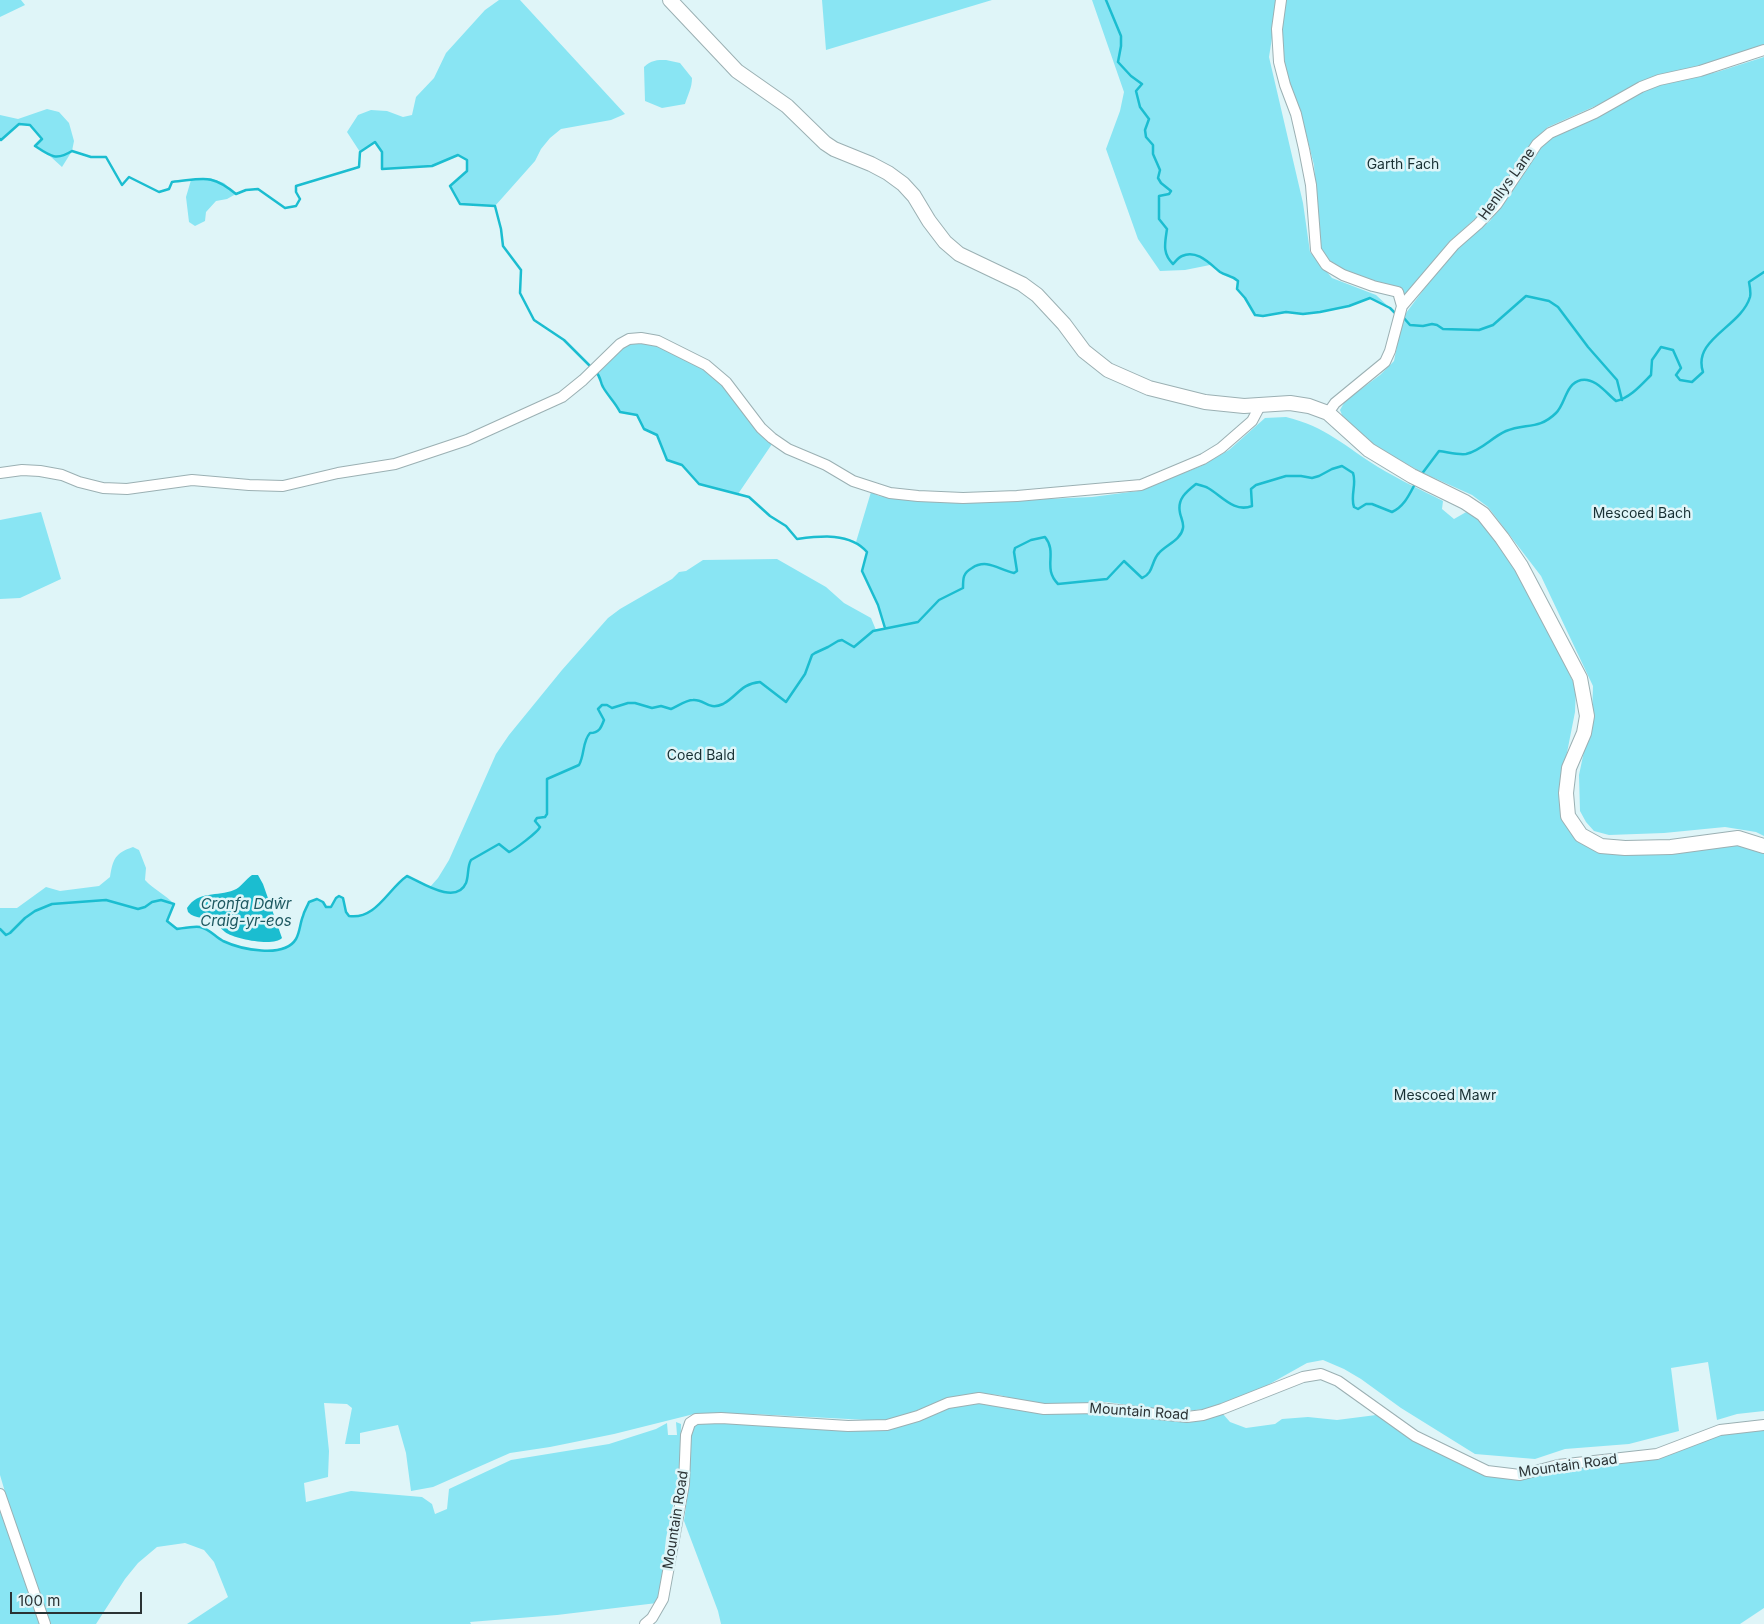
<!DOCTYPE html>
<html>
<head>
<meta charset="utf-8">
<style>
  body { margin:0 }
  #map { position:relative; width:1764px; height:1624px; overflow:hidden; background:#dff5f8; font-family:Inter,sans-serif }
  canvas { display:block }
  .scale { position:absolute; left:10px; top:1592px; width:132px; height:22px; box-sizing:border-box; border:2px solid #2a3234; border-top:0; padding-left:6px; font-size:15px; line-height:18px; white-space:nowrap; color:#2a3234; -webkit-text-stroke:4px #dff5f8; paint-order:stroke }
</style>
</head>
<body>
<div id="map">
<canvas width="1764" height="1624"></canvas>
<div class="scale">100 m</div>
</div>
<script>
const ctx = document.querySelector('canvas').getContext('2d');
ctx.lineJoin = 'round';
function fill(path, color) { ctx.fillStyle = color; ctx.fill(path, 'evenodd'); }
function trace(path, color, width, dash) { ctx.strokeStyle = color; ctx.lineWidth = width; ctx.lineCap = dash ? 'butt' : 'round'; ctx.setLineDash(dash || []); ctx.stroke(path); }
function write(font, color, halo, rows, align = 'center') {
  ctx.font = font + ' Inter,sans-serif'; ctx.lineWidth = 5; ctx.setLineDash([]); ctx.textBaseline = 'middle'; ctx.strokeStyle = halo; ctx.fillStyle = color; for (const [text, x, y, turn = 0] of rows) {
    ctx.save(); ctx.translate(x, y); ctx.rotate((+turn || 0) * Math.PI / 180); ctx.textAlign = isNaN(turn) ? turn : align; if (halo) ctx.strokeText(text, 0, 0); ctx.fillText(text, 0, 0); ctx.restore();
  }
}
const green = new Path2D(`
  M0,0h21l4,5 -25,12z
  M499,0h21l105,114 -14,6 -50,9 -11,9 -9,11 -6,12 -40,45 -35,-2 -10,-18 17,-15 -1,-11 -8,-5 -26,11 -50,3v-17l-7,-10 -15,10 -13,-20 11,-17 13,-5 16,1 16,6 9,-2 4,-18 18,-19 12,-25 39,-43z
  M822,0h170l-166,50z
  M1092,0h183l2,6 -8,51 34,146 7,49 22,26 44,17 14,13 -20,-10 -21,8 -29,6 -17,2 -17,-2 -23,4 -8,-1 -10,-17 -8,-9 1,-8 -6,-5 -11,-3 -5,-5 -6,-3 -25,5 -25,1 -22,-32 -32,-90 14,-38 4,-19z
  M1284,0h480v47l-164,57 -52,23 -16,15 -34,56 -50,45 -22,32 -20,21 -6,-8 -27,-6 -26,-10 -18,-12 -9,-13 -6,-82 -12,-47 -16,-47 -6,-41z
  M1764,57v779l-8,-4 -31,-5 -61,6 -55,2 -15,-4 -8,-9 -6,-11 -1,-36 13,-62 1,-27 -52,-110 -53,-69 -16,-12 -49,-22 -51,-28 -30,-30 -2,-5 5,-9 35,-26 14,-14 9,-44 45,-60 21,-20 21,-16 46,-68 11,-11 13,-10 93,-46 64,-14z
  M666,60l14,3 12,15c0,10 -4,16 -7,26l-23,4 -17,-7 -1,-34c7,-7 13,-7 22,-7z
  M47,109l12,3 10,11 5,18 -2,10 -10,16 -11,-10 -16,-11 7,-7 -12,-14 -11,-1 -18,16 -1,-1v-24l18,4z
  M210,178l14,5 12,11 -9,5 -11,2 -10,11 -1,9 -10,5 -6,-4 -3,-25 5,-17z
  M642,341l23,8 32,16 27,21 48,58 -34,50 -39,-10 -17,-19 -15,-5 -10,-25 -13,-6 -7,-14 -17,-3c-5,-9 -11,-16 -16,-25 -3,-5 -3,-10 -7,-14l28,-27z
  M1286,417c41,10 58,29 92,50 20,12 43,23 65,34l-1,8 12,10 14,-8 9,4 47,64 52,109 -1,24 -11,56v40l18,32 144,3 25,4 13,5v559l-27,3 -20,6 -9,-58 -37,6 8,63 -50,13 -64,5 -30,10 -60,-5 -74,-46 -40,-29 -17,-10 -21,-9 -16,3 -50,28 -52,18 -20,2 -35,-3 -43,-6 -64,3 -44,-10 -17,-1 -34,4 -47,19 -15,4 -133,-7h-59l-80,20 -64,13 -40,6 -77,34 -22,4 -5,-38 -8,-28 -38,8v11h-15l7,-36 -5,-4 -23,-1 5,48 -1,26 -24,6 2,19 45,-11 71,6 10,7 3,10 12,-5 2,-20 62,-29 98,-16 47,-15 11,-6 1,12h9l-1,-13 5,2 -1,49 -14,65 -5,49 -4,16 -100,12 -87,7 1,2h-284l41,-27 -14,-35 -10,-12 -19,-7 -28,4 -19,16 -13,16 -29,45h-47l-33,-95 -16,-54v-567h17l29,-21 14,4 39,-5 11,-9c3,-18 5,-24 23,-30l6,3 7,18 -1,12c9,10 20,14 29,24l-7,17c12,13 23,2 39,8 6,2 9,8 15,11 16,10 64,18 75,-2 4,-6 4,-15 7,-22 2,-5 4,-9 6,-14l8,-3 6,3 3,5h5l5,-9 3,-2 4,2 3,14 3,4c27,4 39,-27 58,-40l23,11 8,-9 11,-18 47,-106 13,-19 53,-65 46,-52 12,-9 52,-30 7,-7 7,-1 17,-11 74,-1 49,28 18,16 27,15 5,12 8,-2 -6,-23 -16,-34 5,-19 -11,-10 15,-50 8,4 31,4 63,2 119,-5 46,-6 63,-25 28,-16 36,-32z
  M41,512l20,67 -41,19 -20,1v-79z
  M977,1401l68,13h178l7,8 16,6 29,-4 7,-5 26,-2 29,3 47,-6 103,57 32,4 138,-21 63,-24 44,-5v183l-24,16h-1019l-3,-13 -34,-90 5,-37v-46l7,-14 13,-3 171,9 19,-3 48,-20z
  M0,1504l41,120h-41z`);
const water = new Path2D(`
  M252,875h6l5,9 19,54c-8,9 -48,1 -57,-6 -4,-3 -7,-8 -12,-11 -7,-5 -18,-1 -25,-9l-1,-4c12,-18 30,-11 47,-18 6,-2 12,-11 18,-15z`);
const stream = new Path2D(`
  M1106,0l15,36v10l-3,16 13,14 11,8 -6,7 4,16 9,12 -4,11 1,7 7,8v9l7,16 -2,8 3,5 10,8 -2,3 -10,2v23l8,10c-2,14 -5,24 6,35 2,-2 6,-7 9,-8 15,-7 28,8 38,16 6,4 11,3 18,9l-1,8 8,9 10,17 8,1 23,-4 17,2 17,-2 29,-6 21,-8 20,10 7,7
  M0,139l1,1 18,-16 11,1 12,14 -7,7c15,10 21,15 37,5l19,6h15l16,28 7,-8 30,15 10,-3 3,-7c31,-3 39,-9 64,12l10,-4 12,-1 27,19 11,-2 4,-7 -4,-7v-6l63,-19 1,-15 15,-10 7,10v17l50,-3 26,-11 9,5v11l-17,15 10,18 35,2 6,23 2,17 18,24 -1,23 14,27 30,20 28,28
  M1403,317l7,8 13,1 9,-2 5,1 6,4 36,1 14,-5 33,-29 23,5 9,6 30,40 29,33 5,20
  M596,372c5,5 4,10 7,15 5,9 12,15 17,25l17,3 7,14 13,6 10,25 15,5 17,19 50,13 21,19 16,10 11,13c23,-3 53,-7 70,13l-5,19 16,34 7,23
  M1421,475l18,-24c9,1 18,4 27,3 15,-3 26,-17 40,-23 19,-8 33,-1 50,-18 10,-10 9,-29 25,-33 14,-3 26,14 35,21 14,-3 25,-16 35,-26l1,-15 9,-13 12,3 8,18 -5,7 4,5 12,2 11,-10c-11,-33 38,-45 47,-75 1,-4 0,-10 -1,-15l15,-10
  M0,929l6,6 4,-2 15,-15 10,-7 17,-7 54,-4 32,9 7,-2 7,-5 9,-2 13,4 -7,17 10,8c7,-1 17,-3 23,-2 10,2 15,10 23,14 17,8 61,18 73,-2 4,-7 4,-16 7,-23 1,-5 4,-9 6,-14l8,-3 6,3 3,5h5l5,-9 3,-2 4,2 3,14 3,4c27,4 39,-27 58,-40 14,6 49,30 59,7 3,-8 1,-16 5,-23l28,-16 10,8c5,-2 29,-20 31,-25l-5,-6 2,-3 8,-1 2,-3v-35l32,-14c6,-11 3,-23 11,-32 9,0 11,-5 14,-13l-6,-11 4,-4h5l5,3 16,-5h7l17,5 9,-2 10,3c7,-3 15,-9 22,-9 12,-1 15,11 30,4 15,-8 17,-20 37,-22l26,20 19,-28 7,-19 3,-2 13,-6 10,-6 4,-1 12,7 19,-16 45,-9 21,-22 24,-12c0,-10 0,-15 9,-20 15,-10 27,2 42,5l3,-2 -3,-19 1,-4 16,-8 14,-3c13,16 -3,31 13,47l49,-5 17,-18 18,17c12,-5 9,-17 17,-25 7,-8 22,-13 24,-25 1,-5 -2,-10 -3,-15 -3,-14 6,-21 16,-29 4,1 9,2 12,4 14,8 26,25 44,18l-1,-17 5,-4 30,-9h15l11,2 7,-2 13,-7 10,-3 11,7c4,11 -3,23 1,34l4,2 8,-5h6l20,8c13,-6 18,-19 24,-30`);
const street = new Path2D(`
  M1281,0l-4,29 2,33 6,23 11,29 8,35 7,36 5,65 10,15 17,10 30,11 25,6 4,14
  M1328,413l7,-10 50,-41 5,-11 12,-45 52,-61 24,-21 19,-20 40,-60 13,-11 45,-20 46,-26 18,-7 41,-9 64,-21
  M0,473l22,-3 18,1 22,4 17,7 24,6 24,1 65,-9 57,5 34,1 55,-13 57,-9 72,-24 95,-43 21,-17 37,-36 9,-5 12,-1 17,3 48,24 20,17 35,46 11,10 16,11 38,16 27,16 37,12 28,3 45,2 54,-2 124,-11 62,-26 18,-11 31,-27 9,-17
  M0,1494l45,130
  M645,1624l7,-6 11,-19 21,-115 2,-49 4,-12 6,-4 25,-1 127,8 39,-1 31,-9 30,-13 31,-5 65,11 54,-1 89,9 16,-2 19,-6 81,-32 18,-3 17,7 77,55 72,35 33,4 38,-10 99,-11 63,-24 44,-5`);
const secondary = new Path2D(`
  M670,0l67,71 50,35 38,37 9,6 37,15 17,9 15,11 11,12 15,25 16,21 14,12 63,30 15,11 27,29 20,27 24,19 41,18 56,14 39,4 46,-3 19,3 19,7 41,37 43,26 53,26 18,12 19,24 19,28 59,112 7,38 -3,17 -15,35 -3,25 2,23 13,19 20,11 24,2 46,-1 67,-9 26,8`);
const parkNames = [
  ["Garth Fach",1403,165],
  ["Mescoed Bach",1642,514],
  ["Coed Bald",701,756],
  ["Mescoed Mawr",1445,1096]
];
const streetNames = [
  ["Henllys Lane",1507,184,-54],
  ["Mountain Road",1139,1412,4],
  ["Mountain Road",1568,1466,-8],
  ["Mountain Road",676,1520,-81]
];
const waterNames = [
  ["Cronfa Ddŵr",246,904],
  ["Craig-yr-eos",246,921]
];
fill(green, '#89e5f3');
fill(water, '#1bbdd0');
trace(stream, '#1bbdd0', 2.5);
trace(street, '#9bb0b3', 12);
trace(secondary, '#9bb0b3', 16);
trace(street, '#fff', 10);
trace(secondary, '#fff', 14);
write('14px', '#183033', '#dff5f8', parkNames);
write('14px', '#2a3234', '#dff5f8', streetNames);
write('italic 15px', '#1d5860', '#dff5f8', waterNames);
</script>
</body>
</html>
